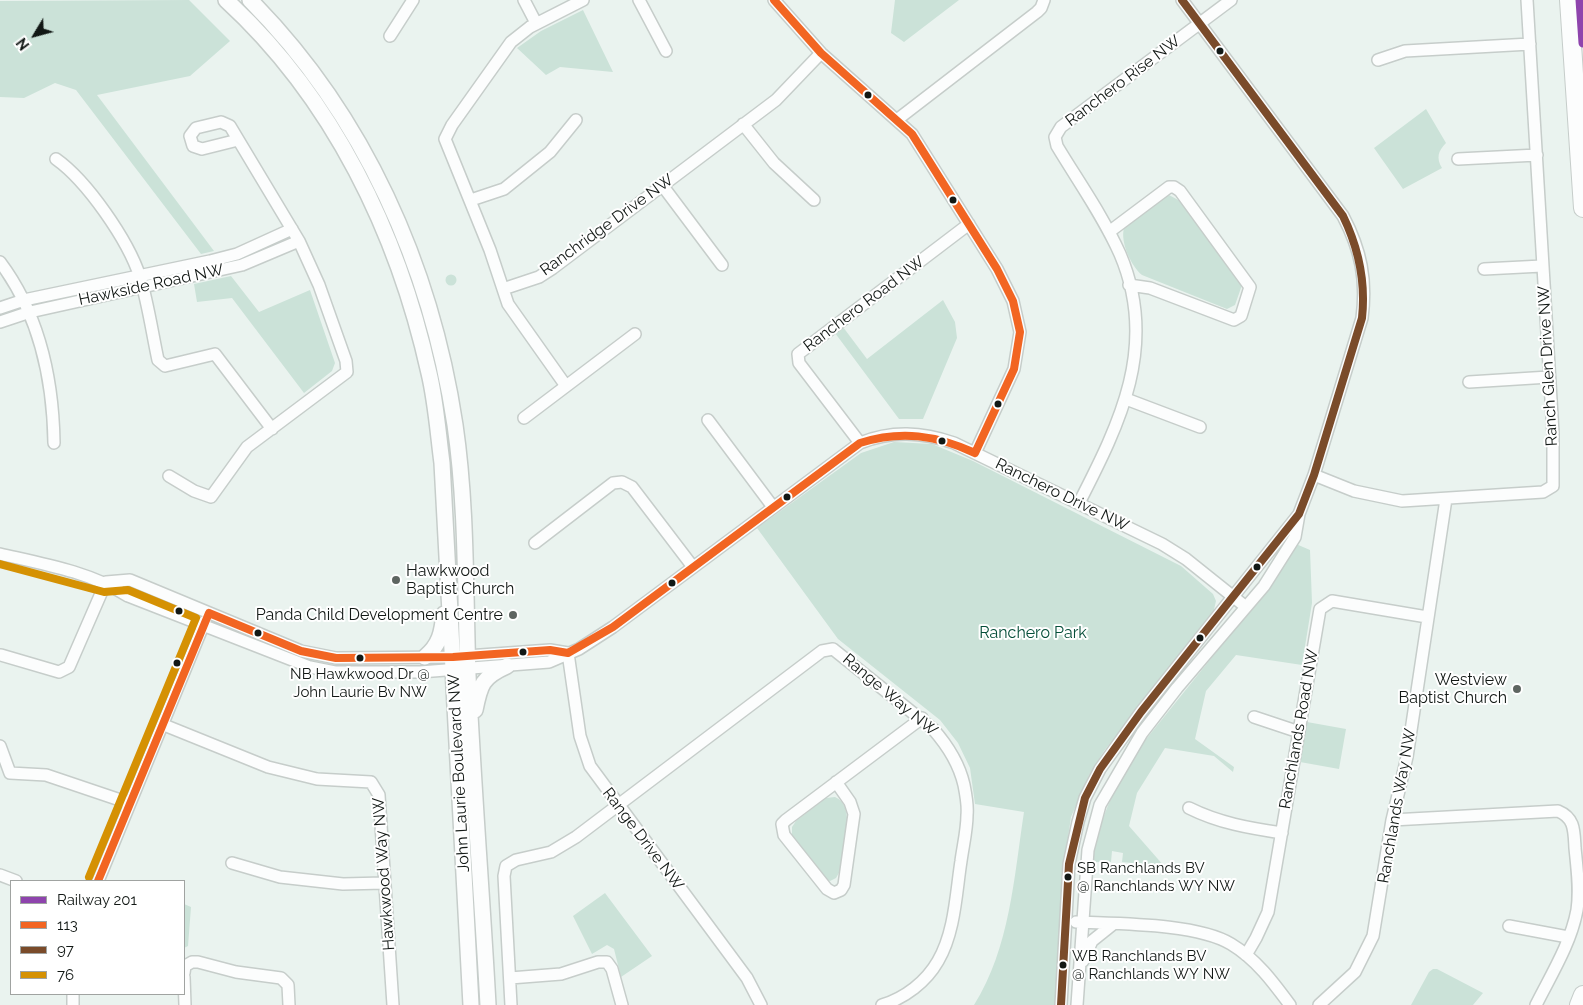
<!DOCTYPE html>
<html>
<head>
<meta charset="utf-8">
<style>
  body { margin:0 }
  #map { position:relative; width:1583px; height:1005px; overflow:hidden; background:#eaf3ef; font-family:Raleway,sans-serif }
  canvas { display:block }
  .legend { position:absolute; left:10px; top:880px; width:175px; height:115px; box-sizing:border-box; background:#fff; border:1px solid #a0a3a1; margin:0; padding:6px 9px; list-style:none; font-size:15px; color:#121815 }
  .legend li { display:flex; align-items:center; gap:10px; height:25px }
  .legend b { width:25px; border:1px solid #a0a3a1 }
  .north { position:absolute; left:10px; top:10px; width:50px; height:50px; -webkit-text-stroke:4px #fff; paint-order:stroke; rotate:233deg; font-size:14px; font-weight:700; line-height:20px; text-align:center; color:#121815 }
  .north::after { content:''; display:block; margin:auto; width:18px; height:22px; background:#121815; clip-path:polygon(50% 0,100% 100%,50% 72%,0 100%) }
</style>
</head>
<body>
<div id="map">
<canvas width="1583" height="1005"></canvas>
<ul class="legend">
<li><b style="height:6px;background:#8e44ad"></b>Railway 201</li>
<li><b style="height:6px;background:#f26522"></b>113</li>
<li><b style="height:6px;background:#7a4b2a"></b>97</li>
<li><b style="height:6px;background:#d59103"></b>76</li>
</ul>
<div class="north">N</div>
</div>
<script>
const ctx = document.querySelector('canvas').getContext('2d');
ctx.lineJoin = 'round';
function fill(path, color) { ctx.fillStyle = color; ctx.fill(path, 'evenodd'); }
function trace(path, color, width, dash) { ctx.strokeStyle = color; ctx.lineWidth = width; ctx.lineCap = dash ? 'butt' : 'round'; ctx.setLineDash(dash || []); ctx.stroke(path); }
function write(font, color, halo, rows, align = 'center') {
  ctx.font = font + ' Raleway,sans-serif'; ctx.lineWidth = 4; ctx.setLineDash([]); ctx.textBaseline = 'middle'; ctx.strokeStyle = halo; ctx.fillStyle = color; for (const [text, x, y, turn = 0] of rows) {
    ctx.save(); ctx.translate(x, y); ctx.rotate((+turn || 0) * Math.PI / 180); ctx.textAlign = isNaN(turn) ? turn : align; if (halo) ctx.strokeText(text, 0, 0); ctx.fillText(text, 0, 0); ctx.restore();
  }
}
const green = new Path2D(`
  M189,0l41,41 -40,35 -93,19 117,156 -13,3 -125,-164 -21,-7 -31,15 -24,-1v-96z
  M895,0h64l-55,42 -13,-9z
  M583,10l30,62 -53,-5 -14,8 -29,-27 24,-17z
  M1426,109l20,34c-8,8 -10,15 -4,25l-39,21 -29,-41z
  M1169,195l11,6 59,78 3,6 -7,20 -8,4 -85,-34c-11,-9 -22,-33 -18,-47l37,-30z
  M445.5 280a5.5 5.5 0 1 1 11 0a5.5 5.5 0 1 1-11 0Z
  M231,276l28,36 51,-22 25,73 -3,8 -28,22 -72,-95 -35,4 -3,-18z
  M943,300l12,22 2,16 -34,81h-24l-64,-86 8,-6 24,32z
  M894,442l38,2 41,17 208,105 32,28 3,7 -3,13 -109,137 -15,24 -18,42 -9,62 -7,126h-81c36,-57 40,-128 50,-193l-49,-8 -5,-36 -12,-25 -18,-23 -102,-81 -81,-111 104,-75z
  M1296,544l14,6 2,53 -10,62 -66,-10 -30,36 -11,48 39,28 -1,5 -19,-16 -49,-8 -28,45 -8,33 35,40 -42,-4 1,-9 -11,-2 -1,11h-19c7,-46 26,-81 51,-119l136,-169z
  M1307,722l39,7 -7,40 -39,-7z
  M835,797c22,8 8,55 5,74l-4,7 -6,3 -5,-2 -33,-42v-10l4,-6 30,-23z
  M605,893l47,63 -31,21 -7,-28 -7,-4 -15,9 -19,-38z
  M184,904l7,3 -3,39 -4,2z
  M1433,969h4l46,24 -10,12h-62l18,-33z`);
const minor = new Path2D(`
  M524,0l12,23
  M639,0l27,51
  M774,0l47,53 91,81 85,135 16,32 7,31 -6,37 -39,84
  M390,36l23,-36
  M1378,60l27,-9 125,-7
  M898,119l139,-107 4,-4 3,-8
  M743,124l31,39 40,37
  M56,159c31,22 72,81 84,118 8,26 12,55 18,83l7,6 50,-12 57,75
  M1458,159l79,-4
  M662,185l60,80
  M471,200l33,-11 46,-37 26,-32
  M1109,232l60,-45h5l6,4 70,96 -9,29 -7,4 -84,-32 -21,-3
  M0,262c39,52 53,117 54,181
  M1484,269l58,-3
  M503,289l36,-12 14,-9 223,-168 45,-47
  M0,308l24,-8 186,-39 27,-7 55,-25
  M0,322l30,-10 212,-47 57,-24
  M1469,382l80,-5
  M566,386l-58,-82 -18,-54 -45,-111 7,-14 59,-83 19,-15 53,-27
  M1126,399l74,28
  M524,418l111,-84
  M708,420l65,87
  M860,443l-61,-80 -1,-9 171,-130
  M1314,475l40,16 48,10 141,-9 10,-6v-53l-26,-433
  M169,476l25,15 17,6 36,-50 100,-75 -1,-11 -27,-76 -20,-44 -69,-115 -9,-4 -25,6 -6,8 3,10 9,3 36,-9
  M1079,503c41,-80 80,-158 41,-249 -17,-38 -42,-73 -63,-108l-2,-9 6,-10 170,-127
  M535,543l78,-60 9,-1 10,5 61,80
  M0,554c44,10 90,18 128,42l182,71 25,5h85l129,-10 30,-13 34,-22 247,-184c32,-13 62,-11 94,0l208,101 24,15 60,48
  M106,582l24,-2 171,71 35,7 117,-1 97,-7 18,3
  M568,653l12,83 10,30 157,212 14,27
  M1,655l58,17 10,-5 37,-85
  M1254,717l45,15
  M164,725l104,42 49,12 54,3 8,13 14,210
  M0,746l10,27 36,2 83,28
  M836,782l14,20 4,12 -10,71 -3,5 -7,3 -7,-4 -43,-54 -2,-11 4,-4 136,-102
  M1189,808c30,15 60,20 93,25
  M1392,820l166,-9c17,7 16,20 17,37 2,20 5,42 2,62 -6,33 -26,65 -41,95
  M232,863l48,14 63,7 41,-1
  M0,875l16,6
  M98,881l107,-260
  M1076,922c41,2 120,1 155,22 25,15 42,38 59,61
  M1509,926l59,11
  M1246,955l10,-17 12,-26 52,-303 12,-8 95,16
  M1083,961l9,-20 20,-16
  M184,973l1,-7 7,-4h6l38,10 45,6 7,7 1,20
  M184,977l1,28
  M510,978l51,-4 37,-12h9l5,7 10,36
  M73,1005v-11
  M511,1005l-7,-129 2,-10 10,-6 35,-8 25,-15 246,-186 11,-2 100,80c15,17 26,34 31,56 2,10 4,21 3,30 0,15 -4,31 -6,46 -5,32 -6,71 -23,100 -12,21 -33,37 -56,44
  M1061,1005l8,-141 9,-42 7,-24 15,-29 41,-57 158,-198
  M1077,1005l11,-155 12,-45 42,-72 35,-45 87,-102 31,-49 4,-23 15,-39 48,-157c5,-38 -1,-68 -19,-102l-161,-216
  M1319,1005l36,-33 18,-36 19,-116 15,-63 39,-258`);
const major = new Path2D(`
  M226,0c107,98 172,233 203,373 7,29 9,60 13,90l29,542
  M250,0c114,115 181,266 205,425 12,82 10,167 13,250 5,110 14,220 20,330
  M425,657c15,-12 17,-25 19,-43
  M475,710c5,-25 7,-33 32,-44`);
const highway = new Path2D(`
  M1569,0l14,208
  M1579,1005l4,-10`);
const bus1 = new Path2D(`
  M774,0l47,53 91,81 85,135 16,32 7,31 -6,37 -39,84
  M98,881l111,-268 92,38 35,7 117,-1 97,-7 18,3 45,-26 247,-184c41,-13 76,-8 115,10`);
const bus2 = new Path2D(`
  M1061,1005l8,-141 16,-66 15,-29 41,-57 158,-198 15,-39 48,-157c4,-37 -3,-69 -19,-102l-161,-216`);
const bus3 = new Path2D(`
  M0,564l104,28 24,-2 68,28 -107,259`);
const rail1 = new Path2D(`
  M1580,0l3,43`);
const markers = [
  [1220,51,4.5,"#121815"],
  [868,95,4.5,"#121815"],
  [953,200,4.5,"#121815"],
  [998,404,4.5,"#121815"],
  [942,441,4.5,"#121815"],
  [787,497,4.5,"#121815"],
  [1257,567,4.5,"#121815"],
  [396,580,5,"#5e6561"],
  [672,583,4.5,"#121815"],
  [179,611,4.5,"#121815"],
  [513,615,5,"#5e6561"],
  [258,633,4.5,"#121815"],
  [1200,638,4.5,"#121815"],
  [523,652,4.5,"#121815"],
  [360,658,4.5,"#121815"],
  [177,663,4.5,"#121815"],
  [1517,689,5,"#5e6561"],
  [1068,877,4.5,"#121815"],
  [1063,965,4.5,"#121815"]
];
const busNames = [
  ["NB Hawkwood Dr @",360,674,"center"],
  ["John Laurie Bv NW",360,692,"center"],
  ["SB Ranchlands BV",1077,868],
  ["@ Ranchlands WY NW",1077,886],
  ["WB Ranchlands BV",1072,956],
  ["@ Ranchlands WY NW",1072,974]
];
const streetNames = [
  ["Ranchero Rise NW",1123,81,-37],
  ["Ranchridge Drive NW",607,225,-36],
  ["Hawkside Road NW",151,285,-12],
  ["Ranchero Road NW",864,304,-37],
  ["Ranch Glen Drive NW",1548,366,-93],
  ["Ranchero Drive NW",1062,495,26],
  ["Range Way NW",890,695,40],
  ["Ranchlands Road NW",1299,729,-80],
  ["John Laurie Boulevard NW",459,773,-93],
  ["Ranchlands Way NW",1397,806,-80],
  ["Range Drive NW",643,839,53],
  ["Hawkwood Way NW",384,874,-94]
];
const poiNames = [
  ["Hawkwood",406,571,"left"],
  ["Baptist Church",406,589,"left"],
  ["Panda Child Development Centre",503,615],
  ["Westview",1507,680],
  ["Baptist Church",1507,698]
];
const parkNames = [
  ["Ranchero Park",1033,633]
];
fill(green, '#cbe2d8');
trace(minor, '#c6cdca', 14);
trace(major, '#c6cdca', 18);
trace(highway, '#c6cdca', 20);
trace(minor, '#fcfdfd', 11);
trace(major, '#fcfdfd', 15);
trace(highway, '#fcfdfd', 18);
trace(bus1, '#f26522', 8);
trace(bus2, '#7a4b2a', 8);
trace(bus3, '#d59103', 8);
trace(rail1, '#8e44ad', 9);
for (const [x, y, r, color] of markers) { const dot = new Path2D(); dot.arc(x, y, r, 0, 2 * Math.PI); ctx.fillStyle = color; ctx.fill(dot); trace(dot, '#fff', 2); }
write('15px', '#121815', '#fff', busNames, 'left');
write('16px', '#121815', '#fff', streetNames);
write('16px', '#121815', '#fff', poiNames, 'right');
write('16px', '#054e39', '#fff', parkNames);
</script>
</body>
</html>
